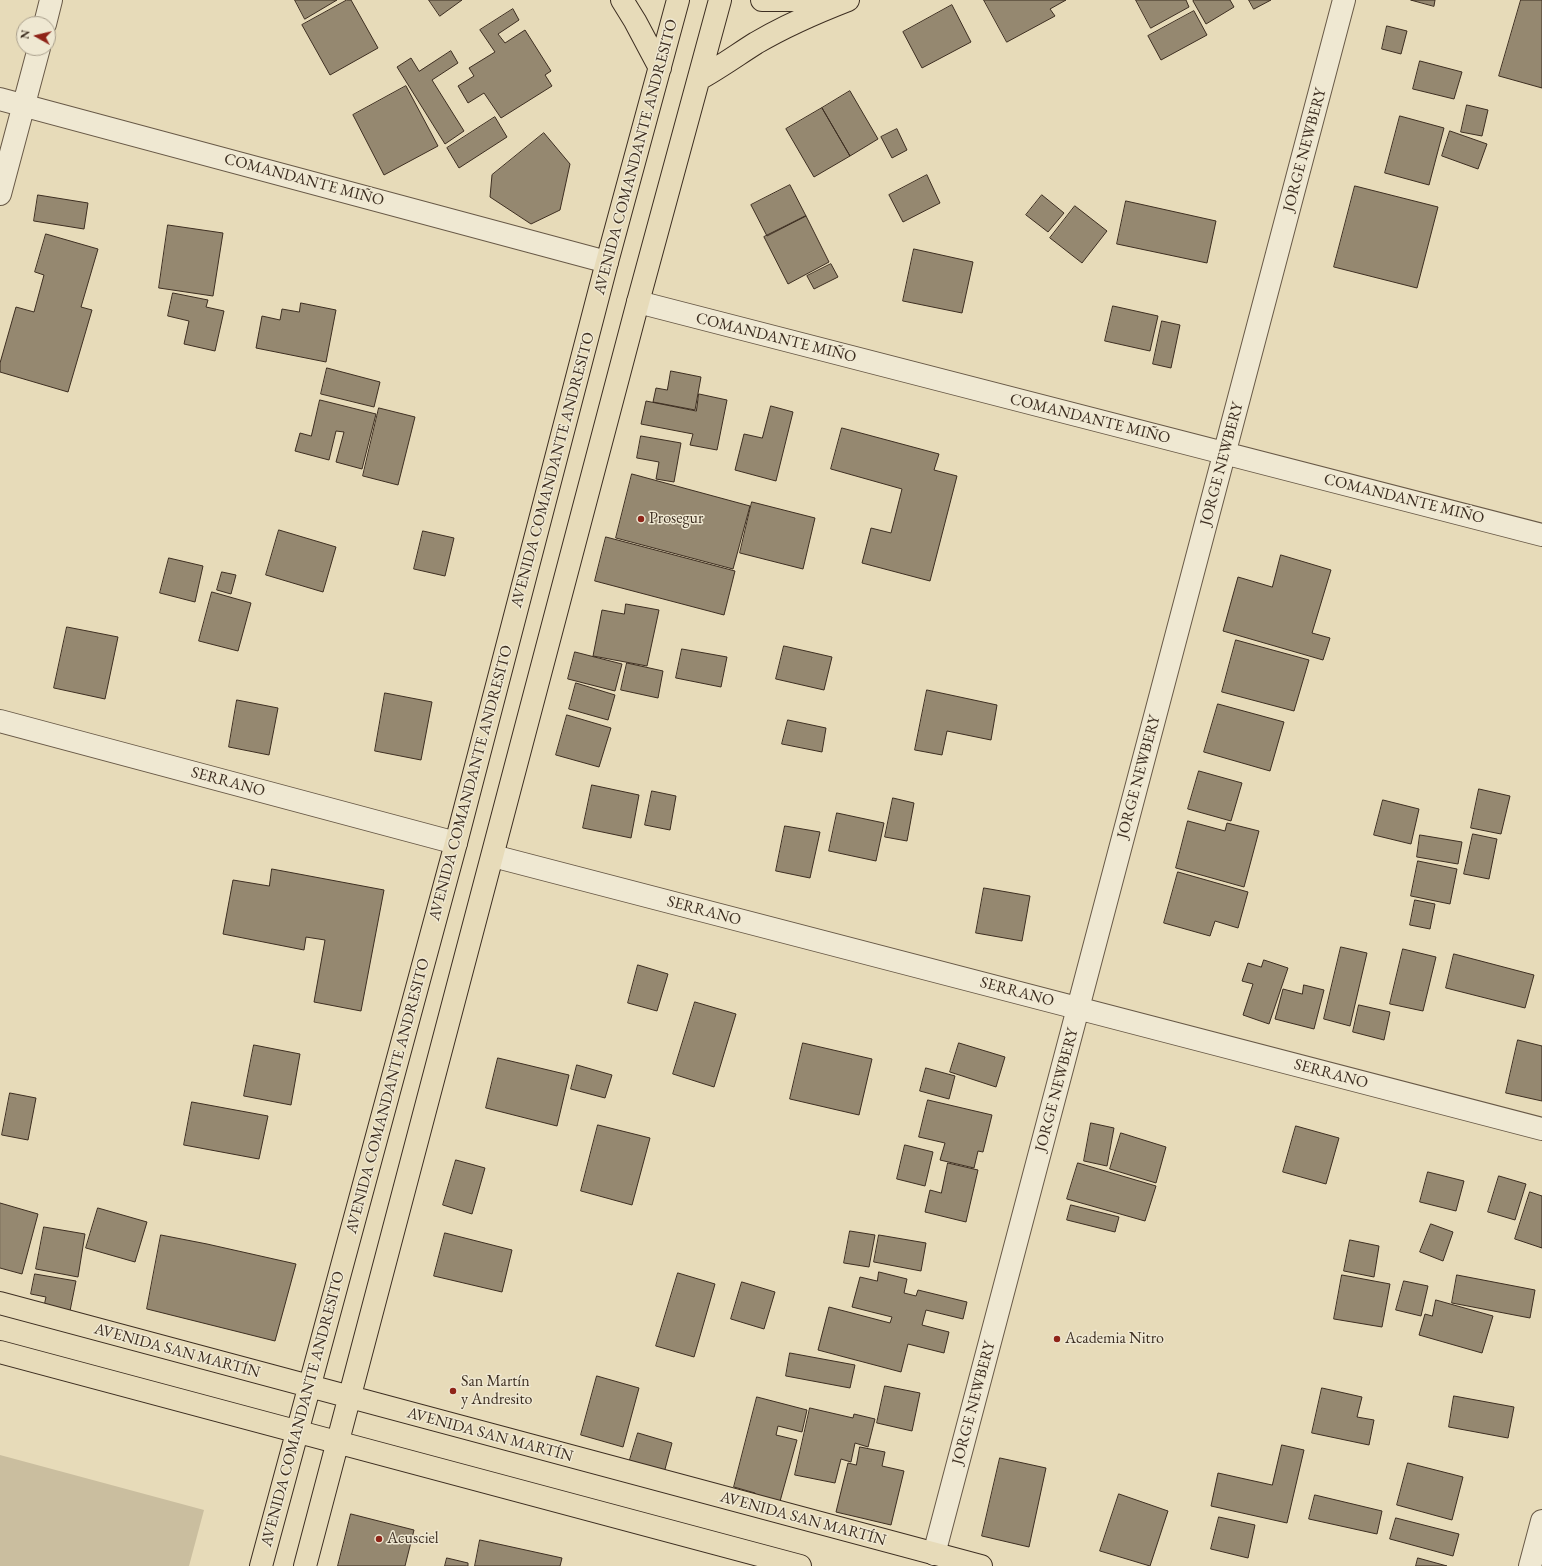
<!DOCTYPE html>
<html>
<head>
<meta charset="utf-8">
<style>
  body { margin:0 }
  #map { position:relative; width:1542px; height:1566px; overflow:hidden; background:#e7dbb9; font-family:"EB Garamond",serif }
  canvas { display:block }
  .north { position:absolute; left:16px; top:16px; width:40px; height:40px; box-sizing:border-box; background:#efe8d2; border:1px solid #a89e8b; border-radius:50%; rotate:278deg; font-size:11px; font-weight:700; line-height:16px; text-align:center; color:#3d2e21 }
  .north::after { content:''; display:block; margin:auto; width:14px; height:18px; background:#8f2418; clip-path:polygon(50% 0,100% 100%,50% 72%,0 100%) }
</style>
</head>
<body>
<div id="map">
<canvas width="1542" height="1566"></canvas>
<div class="north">N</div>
</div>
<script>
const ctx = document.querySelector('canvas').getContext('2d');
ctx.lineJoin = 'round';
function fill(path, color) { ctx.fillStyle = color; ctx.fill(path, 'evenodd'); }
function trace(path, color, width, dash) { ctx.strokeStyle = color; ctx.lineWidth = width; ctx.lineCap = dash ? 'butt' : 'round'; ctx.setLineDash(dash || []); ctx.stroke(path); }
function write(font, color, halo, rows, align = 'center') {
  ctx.font = font + ' "EB Garamond",serif'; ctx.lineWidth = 3; ctx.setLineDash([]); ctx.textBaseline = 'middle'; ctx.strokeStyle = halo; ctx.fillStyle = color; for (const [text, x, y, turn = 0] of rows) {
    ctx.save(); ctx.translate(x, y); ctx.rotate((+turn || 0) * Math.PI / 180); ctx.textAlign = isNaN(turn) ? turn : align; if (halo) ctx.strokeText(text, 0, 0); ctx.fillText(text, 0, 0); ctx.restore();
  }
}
const green = new Path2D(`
  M0,1455l204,55 -15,56h-189z`);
const building = new Path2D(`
  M295,0h42l-32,19z
  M347,0h4l27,48 -48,27 -28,-50z
  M429,0h33l-22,16z
  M984,0h82l-16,9 5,7 -48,26z
  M1136,0h50l3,7 -38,21z
  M1195,0h35l4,7 -28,17 -13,-23z
  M1249,0h22l-17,9z
  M1411,0h24l-1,6z
  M1521,0h21v88l-43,-12z
  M952,5l19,37 -49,26 -19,-36z
  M513,9l6,11 -21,14 7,9 20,-13 26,41 -6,4 7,11 -51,32 -17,-25 -16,10 -10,-17 16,-10 -5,-8 26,-16 -15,-22z
  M1194,11l13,24 -46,25 -13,-24z
  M1387,26l20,5 -6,23 -19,-5z
  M451,51l7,12 -26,17 32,51 -19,13 -48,-77 14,-9 8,13z
  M1420,61l42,11 -8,27 -41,-10z
  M406,86l32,60 -54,29 -31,-60z
  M850,91l28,48 -28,17 -28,-48z
  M1467,105l21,5 -6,26 -21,-4z
  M822,108l28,48 -36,21 -28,-48z
  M1400,116l44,12 -15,57 -44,-12z
  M495,117l12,20 -48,31 -12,-20z
  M897,129l10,21 -15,8 -11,-21z
  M1450,131l37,13 -9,25 -36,-13z
  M544,133l26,31 -10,46 -29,14 -41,-27 2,-22z
  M927,175l13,28 -37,19 -14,-27z
  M790,185l16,31 -39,20 -16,-31z
  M1355,186l83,21 -21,81 -83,-21z
  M38,195l50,8 -4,26 -50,-8z
  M1042,195l22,18 -16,19 -22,-17z
  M1126,201l90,20 -9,42 -90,-19z
  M1075,206l32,25 -25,32 -32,-25z
  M806,216l23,46 -41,22 -24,-47z
  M168,225l55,8 -10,63 -54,-8z
  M46,234l52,15 -17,58 11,3 -24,82 -68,-20v-9l16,-56 18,5 10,-37 -9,-3z
  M914,249l59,13 -11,51 -59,-12z
  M831,264l7,13 -24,12 -7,-13z
  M173,293l35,7 -2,7 18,4 -9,40 -31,-7 5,-23 -21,-5z
  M301,303l35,7 -10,52 -70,-14 6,-32 18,4 2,-11 17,3z
  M1113,306l45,10 -8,35 -45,-10z
  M1162,321l18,4 -9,43 -18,-4z
  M327,368l53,14 -6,25 -53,-13z
  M671,371l30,6 -6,33 -42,-8 3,-14 11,2z
  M699,394l28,6 -10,50 -27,-5 3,-11 -52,-10 5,-23 50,10z
  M320,400l56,14 -14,55 -26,-7 8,-30 -8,-1 -7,29 -34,-9 5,-18 11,3z
  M771,406l22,6 -17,69 -41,-11 9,-36 18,4z
  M379,408l36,9 -17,68 -35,-9z
  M842,428l97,26 -5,16 23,6 -27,105 -68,-18 9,-35 20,5 11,-44 -71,-20z
  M641,436l40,7 -7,39 -18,-3 3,-17 -22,-4z
  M632,474l118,32 -17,63 -117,-31z
  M752,502l63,16 -12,51 -63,-16z
  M279,530l57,17 -13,45 -57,-17z
  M423,531l31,7 -9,38 -31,-7z
  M606,537l129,34 -11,44 -129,-34z
  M1281,555l50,15 -19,63 18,5 -7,22 -100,-29 15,-54 34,10z
  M169,558l34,8 -8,36 -35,-9z
  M222,572l14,3 -5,19 -14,-4z
  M212,592l39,11 -13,48 -39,-10z
  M626,604l33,6 -12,56 -54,-10 9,-46 22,4z
  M67,627l51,10 -13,62 -51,-11z
  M1236,640l73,20 -15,51 -72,-19z
  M784,646l48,11 -8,33 -48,-11z
  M682,649l45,8 -6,30 -45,-9z
  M575,652l47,12 -7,27 -47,-12z
  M627,663l36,8 -5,27 -37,-8z
  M576,683l39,12 -7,25 -39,-11z
  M927,690l70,15 -6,35 -44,-9 -5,24 -27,-5z
  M385,693l47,9 -11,58 -46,-9z
  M237,700l41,8 -9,47 -40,-8z
  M1218,704l66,18 -14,49 -66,-19z
  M567,715l44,13 -12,39 -43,-12z
  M788,720l38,8 -4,24 -40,-8z
  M1199,771l43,12 -11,38 -43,-12z
  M592,785l47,10 -8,43 -48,-10z
  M1479,789l31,7 -9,38 -30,-6z
  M652,791l24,5 -6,34 -25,-5z
  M893,798l21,5 -7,38 -22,-4z
  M1383,800l36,9 -8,35 -37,-9z
  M837,813l47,10 -8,38 -47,-10z
  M1188,821l37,10 2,-8 32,8 -15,56 -68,-19z
  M785,826l35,6 -10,46 -34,-7z
  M1473,834l24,5 -8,40 -25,-5z
  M1420,835l42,7 -4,22 -41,-7z
  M1418,861l39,8 -7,35 -39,-8z
  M272,869l112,21 -23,121 -47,-9 11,-62 -19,-3 -2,13 -81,-16 10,-54 36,6z
  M1178,872l70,20 -10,36 -23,-7 -5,15 -46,-13z
  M984,888l46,8 -8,45 -46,-8z
  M1415,900l20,4 -5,25 -20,-4z
  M1341,947l26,6 -17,73 -26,-7z
  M1403,949l33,8 -13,54 -33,-7z
  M1454,954l80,21 -9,33 -79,-20z
  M1264,960l24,8 -19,56 -26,-9 10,-31 -11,-3 6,-18 13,4z
  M638,965l30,9 -11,37 -29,-8z
  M1304,985l20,5 -10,39 -39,-10 8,-30 19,5z
  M695,1002l41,12 -22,73 -41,-13z
  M1359,1005l31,7 -6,28 -31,-8z
  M1518,1040l24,6v55l-36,-8z
  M803,1043l69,16 -13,56 -69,-16z
  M959,1043l46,14 -9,30 -46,-15z
  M254,1045l46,9 -9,51 -47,-9z
  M498,1058l71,17 -12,51 -71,-18z
  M577,1065l35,10 -7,23 -34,-9z
  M926,1068l29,8 -6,23 -29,-8z
  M10,1093l26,5 -8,42 -26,-5z
  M928,1100l64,15 -9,37 -5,-1 -4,17 -34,-8 5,-17 -26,-6z
  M192,1102l76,14 -9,43 -75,-14z
  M1091,1123l23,5 -7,38 -23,-5z
  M598,1125l52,13 -18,67 -51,-14z
  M1296,1126l43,12 -13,46 -43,-12z
  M1121,1133l45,14 -10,36 -46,-14z
  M905,1145l28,7 -8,34 -28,-7z
  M456,1160l29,8 -13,46 -29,-9z
  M948,1163l30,7 -12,52 -41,-10 5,-22 11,3z
  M1078,1163l78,23 -11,35 -78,-22z
  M1428,1172l36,9 -8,30 -36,-9z
  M1499,1176l27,8 -11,36 -27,-8z
  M1530,1192l12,4v52l-27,-9z
  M0,1203l38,11 -16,60 -22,-6z
  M1071,1205l48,12 -4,15 -48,-12z
  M98,1208l49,14 -12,40 -49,-14z
  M1431,1224l22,8 -10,29 -23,-9z
  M44,1227l41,7 -7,43 -42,-8z
  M850,1231l25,4 -6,32 -25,-4z
  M445,1233l67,17 -10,42 -68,-16z
  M161,1235l46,9 89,20 -21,77 -128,-32z
  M879,1235l47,8 -5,28 -47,-9z
  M1350,1240l29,6 -5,31 -30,-6z
  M879,1272l28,7 -3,14 12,3 2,-6 49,12 -4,17 -37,-9 -4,15 27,7 -5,21 -36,-9 -7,28 -83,-22 11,-43 61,16 2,-6 -40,-10 8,-30 17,4z
  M678,1273l37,11 -21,73 -38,-11z
  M35,1274l41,7 -6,30 -26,-5 2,-9 -15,-3z
  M1342,1275l48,9 -8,43 -48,-8z
  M1457,1275l78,15 -5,28 -78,-15z
  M1404,1281l24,5 -7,30 -25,-6z
  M742,1282l33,10 -11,37 -33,-10z
  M1436,1300l57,16 -11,37 -63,-18 6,-21 7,2z
  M790,1353l65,12 -5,23 -64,-12z
  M597,1376l42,12 -16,59 -42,-12z
  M885,1386l35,7 -8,38 -35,-8z
  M1322,1388l40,9 -5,20 17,3 -5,25 -57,-12z
  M1454,1396l60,11 -6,31 -59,-11z
  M757,1397l50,13 -5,22 -24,-6 -2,9 21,5 -18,65 -21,-7 -3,-5 -21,-6z
  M810,1408l43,10 1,-4 21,5 -7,28 -13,-4 -4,19 -10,-3 -6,24 -40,-8z
  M638,1433l34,10 -8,30 -35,-10z
  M1282,1445l22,5 -17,73 -76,-17 7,-33 54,12z
  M860,1447l25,5 -3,14 22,5 -13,54 -55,-13 12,-49 8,2z
  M1000,1458l46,10 -17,79 -47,-11z
  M1408,1463l55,14 -11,43 -55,-15z
  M1119,1494l49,17 -18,55 -50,-15z
  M1315,1495l67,16 -5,23 -68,-15z
  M351,1514l63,16 -9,36h-67z
  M1219,1517l36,8 -7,33 -37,-9z
  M1396,1518l63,16 -6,22 -63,-17z
  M480,1540l82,18 -2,8h-85z
  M447,1558l21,5v3h-23z
  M1418,1558l29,8h-31z`);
const minor = new Path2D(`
  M45,24l6,-24
  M0,99l607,163
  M0,194l39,-146
  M638,302l904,233
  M0,721l456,122
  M493,856l1049,273
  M934,1554l410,-1554
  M1530,1566l12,-45`);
const major = new Path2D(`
  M622,0l13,21 25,47
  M762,0h46
  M699,79c20,-11 38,-24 57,-36 29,-17 61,-31 92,-43
  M0,1303l981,263
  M0,1352l800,214
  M261,1566l195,-723 151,-581 71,-262
  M305,1566l333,-1264 82,-302`);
const markers = [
  [641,519,4,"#8f2418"],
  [1057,1339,4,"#8f2418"],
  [453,1391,4,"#8f2418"],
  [379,1539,4,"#8f2418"]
];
const streetNames = [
  ["JORGE NEWBERY",1305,150,-75],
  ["AVENIDA COMANDANTE ANDRESITO",636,157,-75],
  ["COMANDANTE MIÑO",304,180,15],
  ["COMANDANTE MIÑO",776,338,14],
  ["COMANDANTE MIÑO",1090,419,14],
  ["JORGE NEWBERY",1222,464,-75],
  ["AVENIDA COMANDANTE ANDRESITO",553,470,-75],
  ["COMANDANTE MIÑO",1404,499,14],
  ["JORGE NEWBERY",1139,777,-75],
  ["SERRANO",228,782,15],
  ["AVENIDA COMANDANTE ANDRESITO",471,783,-75],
  ["SERRANO",704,911,15],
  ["SERRANO",1017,992,15],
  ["SERRANO",1331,1074,15],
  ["JORGE NEWBERY",1057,1090,-75],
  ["AVENIDA COMANDANTE ANDRESITO",388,1096,-75],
  ["AVENIDA SAN MARTÍN",177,1351,15],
  ["JORGE NEWBERY",974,1403,-75],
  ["AVENIDA COMANDANTE ANDRESITO",303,1409,-75],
  ["AVENIDA SAN MARTÍN",490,1435,15],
  ["AVENIDA SAN MARTÍN",803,1519,15]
];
const poiNames = [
  ["Prosegur",649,519],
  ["Academia Nitro",1065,1339],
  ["San Martín",461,1382],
  ["y Andresito",461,1400],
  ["Acusciel",387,1539]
];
fill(green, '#cabe9f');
fill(building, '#958870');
trace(building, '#3d2e21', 1);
trace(minor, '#685947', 24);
trace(major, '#3d2e21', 24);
trace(minor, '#efe8d2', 22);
trace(major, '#e7dbb9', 22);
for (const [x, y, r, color] of markers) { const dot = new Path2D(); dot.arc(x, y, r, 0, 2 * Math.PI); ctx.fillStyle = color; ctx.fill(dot); trace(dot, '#efe8d2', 1.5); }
write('16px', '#3d2e21', '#efe8d2', streetNames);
write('16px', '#3d2e21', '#efe8d2', poiNames, 'left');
</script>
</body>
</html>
